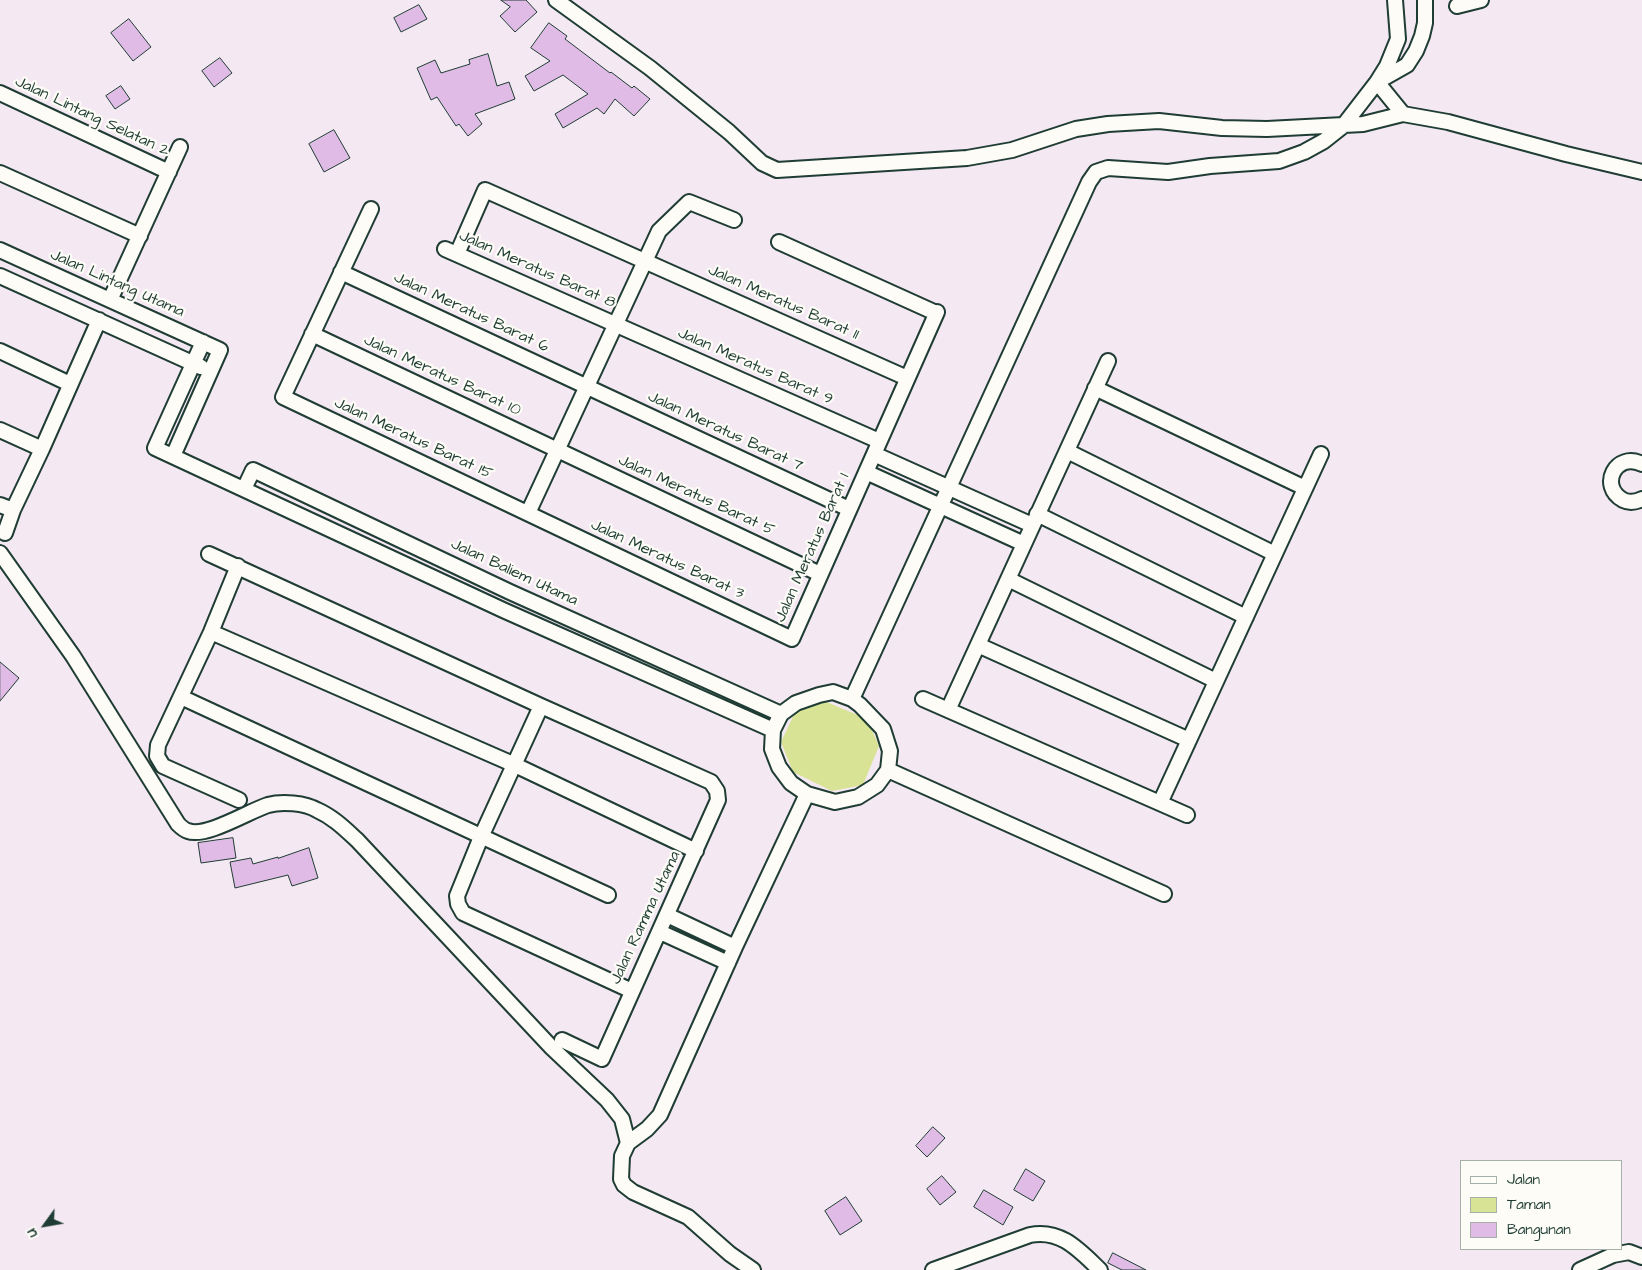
<!DOCTYPE html>
<html>
<head>
<meta charset="utf-8">
<style>
  body { margin:0 }
  #map { position:relative; width:1642px; height:1270px; overflow:hidden; background:#f4e8f2; font-family:"Architects Daughter",sans-serif }
  canvas { display:block }
  .legend { position:absolute; left:1460px; top:1160px; width:162px; height:90px; box-sizing:border-box; background:#fdfcf7; border:1px solid #a4b0a9; margin:0; padding:6px 9px; list-style:none; font-size:15px; color:#1f3d34 }
  .legend li { display:flex; align-items:center; gap:10px; height:25px }
  .legend b { width:25px; border:1px solid #a4b0a9 }
  .north { position:absolute; left:20px; top:1200px; width:50px; height:50px; -webkit-text-stroke:4px #fdfcf7; paint-order:stroke; rotate:238deg; font-size:14px; font-weight:700; line-height:20px; text-align:center; color:#1f3d34 }
  .north::after { content:''; display:block; margin:auto; width:18px; height:22px; background:#1f3d34; clip-path:polygon(50% 0,100% 100%,50% 72%,0 100%) }
</style>
</head>
<body>
<div id="map">
<canvas width="1642" height="1270"></canvas>
<ul class="legend">
<li><b style="height:6px;background:#fdfcf7"></b>Jalan</li>
<li><b style="height:14px;background:#d8e396"></b>Taman</li>
<li><b style="height:14px;background:#e0bbe5"></b>Bangunan</li>
</ul>
<div class="north">U</div>
</div>
<script>
const ctx = document.querySelector('canvas').getContext('2d');
ctx.lineJoin = 'round';
function fill(path, color) { ctx.fillStyle = color; ctx.fill(path, 'evenodd'); }
function trace(path, color, width, dash) { ctx.strokeStyle = color; ctx.lineWidth = width; ctx.lineCap = dash ? 'butt' : 'round'; ctx.setLineDash(dash || []); ctx.stroke(path); }
function write(font, color, halo, rows, align = 'center') {
  ctx.font = font + ' "Architects Daughter",sans-serif'; ctx.lineWidth = 4.5; ctx.setLineDash([]); ctx.textBaseline = 'middle'; ctx.strokeStyle = halo; ctx.fillStyle = color; for (const [text, x, y, turn = 0] of rows) {
    ctx.save(); ctx.translate(x, y); ctx.rotate((+turn || 0) * Math.PI / 180); ctx.textAlign = isNaN(turn) ? turn : align; if (halo) ctx.strokeText(text, 0, 0); ctx.fillText(text, 0, 0); ctx.restore();
  }
}
const green = new Path2D(`
  M822,700l45,19 12,27 -16,39 -31,6 -39,-19 -12,-30 14,-30z`);
const building = new Path2D(`
  M501,0h25l11,12 -22,20 -15,-16 10,-9z
  M419,5l8,14 -26,13 -7,-14z
  M129,19l22,28 -18,14 -22,-28z
  M549,23l18,13 -2,3 45,34 1,-1 21,16 2,-2 16,13 -16,17 -19,-17 -11,15 -7,-6 -34,20 -8,-14 33,-20 -25,-19 -29,16 -9,-15 25,-15 -19,-13z
  M488,54l9,32 12,-4 6,17 -40,15 7,10 -14,12 -9,-12 -3,2 -19,-29 -6,3 -14,-32 18,-8 6,13 29,-9 -1,-4z
  M220,58l12,15 -18,14 -12,-16z
  M121,86l9,13 -15,10 -9,-13z
  M334,130l16,28 -26,14 -15,-28z
  M0,662l19,16 -19,23z
  M233,838l3,20 -35,5 -3,-20z
  M309,848l9,30 -26,8 -4,-11 -53,13 -5,-26 21,-4 2,6 25,-7v1z
  M933,1127l12,11 -18,19 -11,-11z
  M1026,1169l19,12 -12,20 -19,-11z
  M942,1176l14,16 -16,13 -13,-16z
  M984,1190l29,17 -10,18 -29,-18z
  M846,1197l16,24 -22,14 -15,-24z
  M1113,1253l33,17h-24l-14,-7z`);
const street = new Path2D(`
  M556,0l94,68 79,64 33,31 15,7 190,-12 45,-8 64,-21 32,-5 51,-3 63,7 45,1 96,-5 40,-10 45,8 118,32 76,18
  M1395,0l3,39 -11,27 -10,16 26,32
  M1457,6l24,-6
  M0,93l169,79
  M0,173l140,63
  M371,209l-88,188 509,242 145,-327
  M779,242l157,71
  M445,249l434,192
  M0,250l220,100 -47,106
  M457,254l28,-64 422,188
  M341,272l508,237
  M0,276l201,91
  M110,300l70,-153
  M312,334l508,240
  M203,342l-48,106 348,162 270,120
  M0,351l70,33
  M1095,388l210,100
  M0,430l42,19
  M1067,451l208,103
  M874,454l158,71
  M1642,464c-26,-13 -44,22 -19,36 6,3 13,2 19,-1
  M866,472l158,72
  M244,489l9,-19 257,122 271,122
  M0,505l13,5
  M528,513l131,-282 30,-29 45,18
  M1037,514l209,103
  M5,533l8,-23 29,-61 57,-129
  M0,553l73,103 105,168c3,3 6,6 10,7 18,7 61,-20 80,-26 14,-4 37,-2 49,5 16,7 28,19 40,30l195,208 55,52 15,19 6,24
  M209,554l332,152 170,76 6,9 1,9 -116,259 -40,-19
  M238,566l-27,66 -53,113 -1,11 6,10 76,34
  M1008,579l208,102
  M211,632l304,133 181,86
  M978,645l211,95
  M833,692l19,7 8,6 23,24 7,22 -2,19 -11,15 -19,12 -23,5 -28,-8 -16,-11 -12,-16 -7,-18 1,-19 8,-16 15,-11 23,-8z
  M181,697l427,198
  M852,699l237,-517 7,-10 12,-4 60,4 42,-6 69,-5 25,-9 20,-11 19,-15 34,-44 30,-17 9,-14 6,-15 3,-13v-23
  M923,699l264,116
  M541,706l-60,131 -24,59 1,8 5,9 169,78
  M948,710l160,-349
  M888,770l276,124
  M1160,803l161,-349
  M667,915l68,32
  M660,932l68,31
  M753,1270l-23,-16 -42,-37 -55,-25 -9,-7 -3,-6 1,-23 6,-13 19,-14 13,-14 75,-168 72,-153
  M933,1270l97,-35c31,-6 49,15 70,35
  M1580,1270l33,-15 16,-3 13,5`);
const streetNames = [
  ["Jalan Lintang Selatan 2",92,117,25],
  ["Jalan Meratus Barat 8",537,270,24],
  ["Jalan Lintang Utama",117,284,24],
  ["Jalan Meratus Barat 11",783,303,24],
  ["Jalan Meratus Barat 6",471,313,25],
  ["Jalan Meratus Barat 9",755,367,24],
  ["Jalan Meratus Barat 10",442,376,25],
  ["Jalan Meratus Barat 7",725,432,25],
  ["Jalan Meratus Barat 15",413,439,25],
  ["Jalan Meratus Barat 5",696,496,25],
  ["Jalan Meratus Barat 1",813,548,-66],
  ["Jalan Meratus Barat 3",667,560,25],
  ["Jalan Baliem Utama",514,573,25],
  ["Jalan Ramma Utama",646,918,-65]
];
fill(green, '#d8e396');
fill(building, '#e0bbe5');
trace(building, '#1f3d34', 1);
trace(street, '#1f3d34', 18);
trace(street, '#fdfcf7', 14);
write('16px', '#1f3d34', '#fdfcf7', streetNames);
</script>
</body>
</html>
